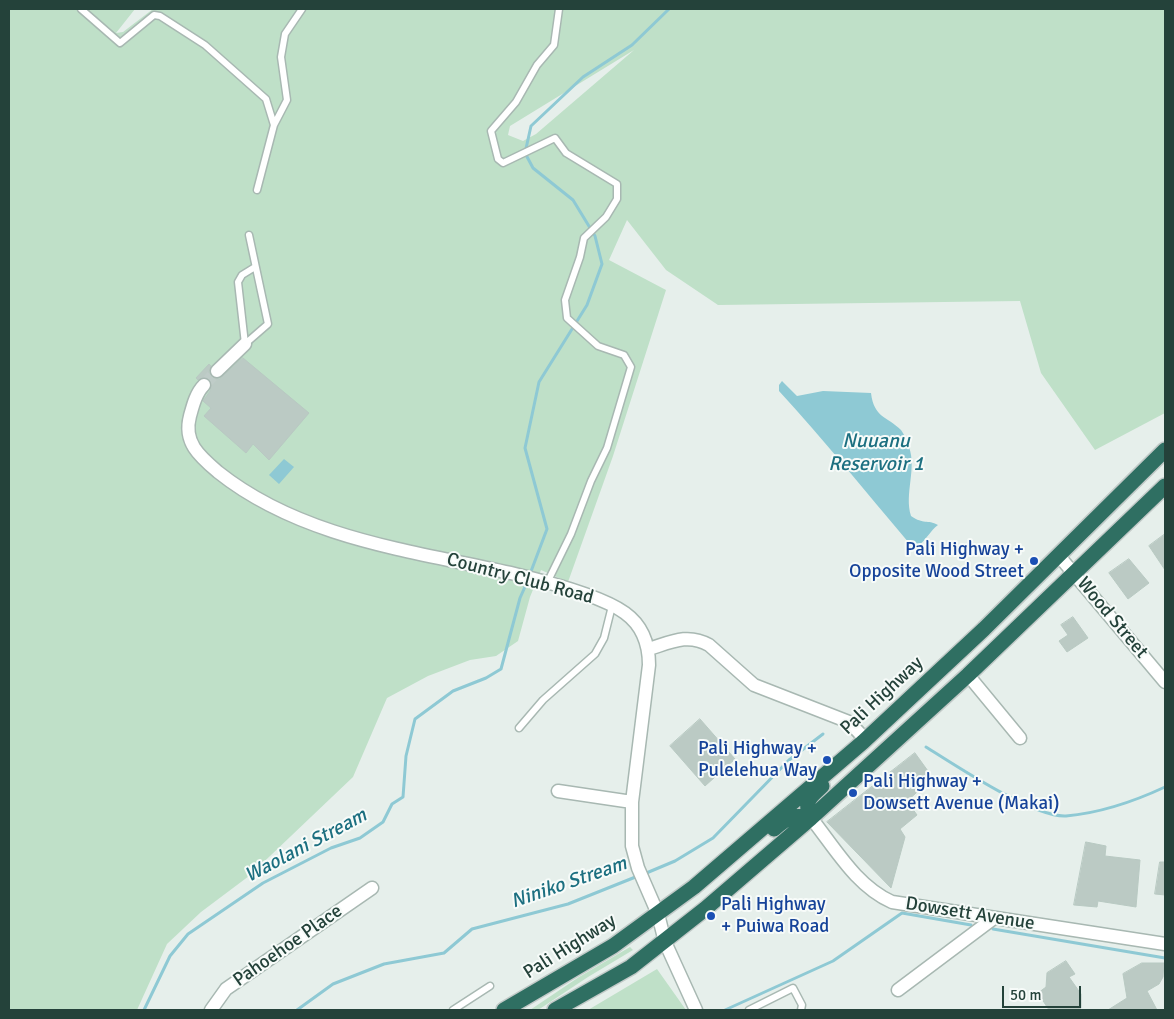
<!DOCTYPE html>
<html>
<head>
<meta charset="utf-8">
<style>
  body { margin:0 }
  #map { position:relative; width:1174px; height:1019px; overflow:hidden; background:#e6efeb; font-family:Signika,sans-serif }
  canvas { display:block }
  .frame { position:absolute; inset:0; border:10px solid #24423a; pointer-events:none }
  .scale { position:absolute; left:1002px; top:986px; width:79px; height:22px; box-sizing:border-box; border:2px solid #24423a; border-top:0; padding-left:6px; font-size:15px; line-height:18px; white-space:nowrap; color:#24423a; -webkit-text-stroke:4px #f7fbf9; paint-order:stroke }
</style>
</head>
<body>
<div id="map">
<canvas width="1174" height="1019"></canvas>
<div class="frame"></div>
<div class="scale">50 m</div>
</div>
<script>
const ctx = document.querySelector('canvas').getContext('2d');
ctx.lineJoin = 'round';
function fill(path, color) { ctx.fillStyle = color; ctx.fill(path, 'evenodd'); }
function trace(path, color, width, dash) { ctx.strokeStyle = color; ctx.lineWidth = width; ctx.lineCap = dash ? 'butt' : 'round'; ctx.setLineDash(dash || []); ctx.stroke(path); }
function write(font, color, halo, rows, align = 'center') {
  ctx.font = font + ' Signika,sans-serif'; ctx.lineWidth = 4; ctx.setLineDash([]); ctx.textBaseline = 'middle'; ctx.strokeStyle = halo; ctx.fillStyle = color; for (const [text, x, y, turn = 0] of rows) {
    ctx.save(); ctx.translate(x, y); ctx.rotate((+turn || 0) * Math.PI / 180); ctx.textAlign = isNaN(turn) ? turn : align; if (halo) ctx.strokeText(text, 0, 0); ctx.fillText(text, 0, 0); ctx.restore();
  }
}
const green = new Path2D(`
  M9,9h126l-19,24 7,-1 30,-23h1012v404l-70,37 -54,-77 -21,-72 -302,4 -52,-35 -39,-50 -18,40 57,30 -53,166 -45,126 -27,-12 -11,27 -12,44 -22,15 -26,4 -42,16 -41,22 -34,79 -104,99 -48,36 -34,32 -30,66h-128zM634,50l-98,84 -13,7 -15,-6 2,-9z
  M630,947l3,3 -45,27 -50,33h-8l49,-33z
  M657,969l29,41h-98z`);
const water = new Path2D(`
  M782,381l15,15 26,-5 48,2c3,25 16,23 30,37 3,4 7,13 8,17 8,22 -5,47 2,69 13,9 16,3 27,9 -8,6 -11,14 -19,20l-10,-2c-43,-51 -85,-103 -130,-152v-6z
  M284,459l10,8 -15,17 -10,-9z`);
const stream = new Path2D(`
  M530,574l17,-45 -22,-81 14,-66 48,-77 15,-41 -7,-28 -22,-36 -40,-32 -8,-15 6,-27 52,-49 49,-32 37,-36
  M926,747c29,18 108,71 140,69 34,-3 69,-15 99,-29
  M644,874l31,-13 38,-23 76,-78 34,-26
  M993,929l172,29
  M144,1010l26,-54 18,-22 75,-51 68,-35 29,-10 23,-16 9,-18 11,-7 3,-41 9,-37 38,-28 33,-13 15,-9 19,-71 8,-18
  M297,1010l36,-26 51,-20 60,-11 28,-24 96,-25 70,-28
  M725,1010l108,-49 69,-48 69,12`);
const building = new Path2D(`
  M243,358l66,55 -40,47 -16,-16 -7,9 -42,-37 7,-8 -8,-7 7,-10 2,-8 -6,-6 -8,3 -2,-2 13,-14 2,2 -2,6 2,4 8,3z
  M1165,534v36l-16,-24z
  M1129,559l20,24 -21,16 -19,-26z
  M1073,617l15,21 -21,14 -8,-11 9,-6 -7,-10z
  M700,719l35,40 -30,27 -35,-40z
  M915,753l18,25 -26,23 10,14 -17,14 5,8 -14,51 -64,-66z
  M1086,842l20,4 -1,10 35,4 -4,47 -38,-6 -1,6 -23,-2z
  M1160,862h5v33l-10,-1z
  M1066,961l9,13 -6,3 12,17v14l-4,2h-28l-11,-17 8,-6 1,-14z
  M1142,963h22l-1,14 -4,7 -12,7 10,19h-49l19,-12 -4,-24z`);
const streetTunnel = new Path2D(`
  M204,385l13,-14`);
const lane = new Path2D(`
  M81,9l39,34 34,-28 6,1 45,29 61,54 8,26 -17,65
  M274,125l13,-25 -6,-43 4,-23 17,-25
  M245,344l23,-20 -19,-89
  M245,344l-7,-62 4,-7 13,-8
  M547,583l24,-49 20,-53 16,-33 24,-81 -7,-12 -26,-9 -31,-28 -2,-18 15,-43 4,-19 22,-21 11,-18v-15l-51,-31 -11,-15 -52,25 -5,-4 -7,-28 25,-29 21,-37 17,-20 5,-36
  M519,728l24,-28 52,-46 9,-16 8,-32
  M453,1010l37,-24
  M749,1010l44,-22 9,17 -1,5`);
const street = new Path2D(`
  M217,371l28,-27
  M204,385c-8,8 -11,20 -14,31 -7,26 9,40 28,56 84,67 196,79 297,102 29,7 87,22 110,39 18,13 24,31 24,52l-17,137v44l6,22 20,46 7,28 31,68
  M1059,556l106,126
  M649,649c22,-7 39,-16 60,-4l45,40 95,37 16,17
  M968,675l52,63
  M558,791l74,11
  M811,818c24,30 45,68 81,84l273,42
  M898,990l96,-72
  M211,1010l15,-21 146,-101`);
const highway = new Path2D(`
  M811,818c-8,-18 -1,-20 11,-32
  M774,829c13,-12 20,-15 37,-11
  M504,1010l109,-64 81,-59 169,-145 121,-113 181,-179
  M555,1010l76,-43 74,-58 106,-91 157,-143 197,-189`);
const markers = [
  [1034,561,5,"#1a4fb4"],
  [827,760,5,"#1a4fb4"],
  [853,793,5,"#1a4fb4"],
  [711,916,5,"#1a4fb4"]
];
const transitNames = [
  ["Pali Highway +",1024,550],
  ["Opposite Wood Street",1024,572],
  ["Pali Highway +",817,749],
  ["Pulelehua Way",817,771],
  ["Pali Highway +",863,782,"left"],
  ["Dowsett Avenue (Makai)",863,804,"left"],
  ["Pali Highway",721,905,"left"],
  ["+ Puiwa Road",721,927,"left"]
];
const streetNames = [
  ["Country Club Road",520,579,15],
  ["Wood Street",1112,618,50],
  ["Pali Highway",882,696,-43],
  ["Dowsett Avenue",970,914,9],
  ["Pahoehoe Place",288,946,-35],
  ["Pali Highway",570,947,-32]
];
const waterNames = [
  ["Nuuanu",876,442],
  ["Reservoir 1",876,465],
  ["Waolani Stream",306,846,-28],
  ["Niniko Stream",569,883,-19]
];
fill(green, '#bfe0c8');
fill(water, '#8ec9d4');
trace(stream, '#8ec9d4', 3);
fill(building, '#bbcac4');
trace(building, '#b8c9c2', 1);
trace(streetTunnel, '#bfccc8', 12, [12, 6]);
trace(lane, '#a8b8b2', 9);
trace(street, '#a8b8b2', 15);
trace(highway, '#c2cac8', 18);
trace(lane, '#fff', 6);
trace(street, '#fff', 12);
trace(highway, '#2f6f62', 15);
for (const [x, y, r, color] of markers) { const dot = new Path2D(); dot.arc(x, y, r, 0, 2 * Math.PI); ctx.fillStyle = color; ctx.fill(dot); trace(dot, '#f7fbf9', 2); }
write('19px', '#164399', '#f7fbf9', transitNames, 'right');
write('19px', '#24423a', '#f7fbf9', streetNames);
write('italic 20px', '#1c6f80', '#f7fbf9', waterNames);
</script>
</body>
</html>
